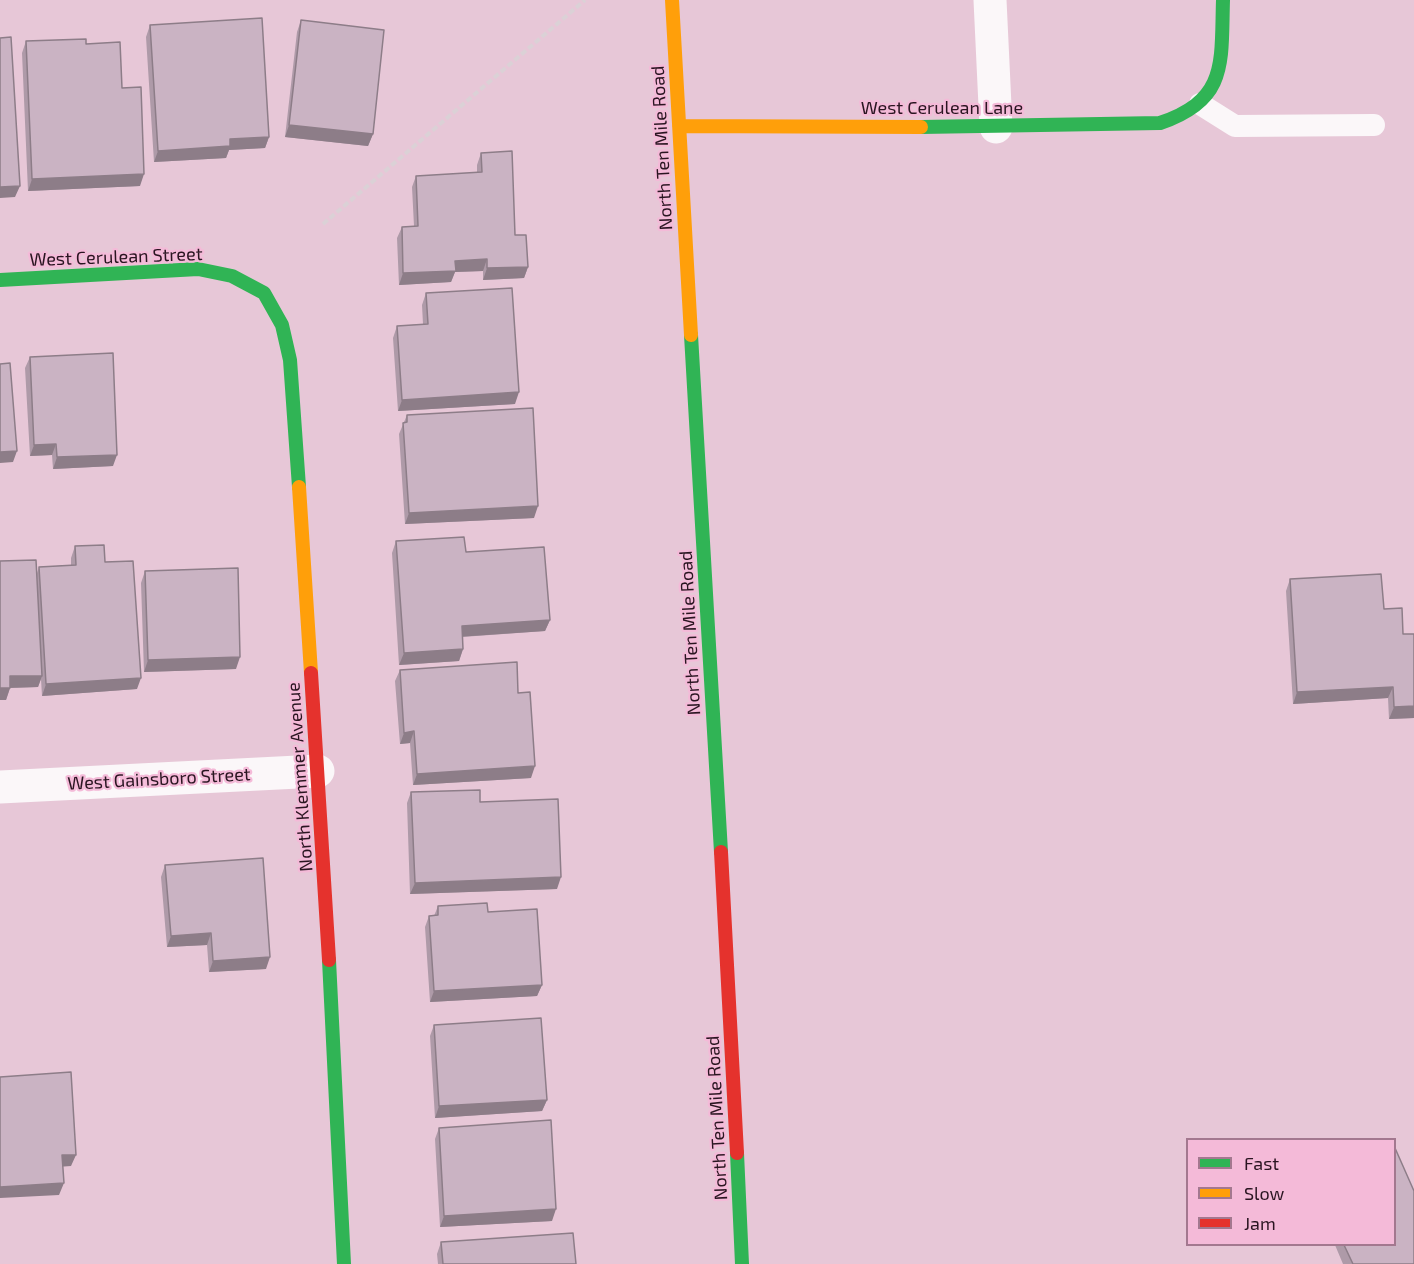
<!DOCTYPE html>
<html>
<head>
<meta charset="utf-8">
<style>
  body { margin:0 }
  #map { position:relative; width:1414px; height:1264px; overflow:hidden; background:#e7c7d7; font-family:"Exo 2",sans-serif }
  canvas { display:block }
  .legend { position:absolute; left:1186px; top:1138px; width:210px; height:108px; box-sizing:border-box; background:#f4bad8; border:2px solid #a3788f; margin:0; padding:8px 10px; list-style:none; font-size:18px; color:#2a1521 }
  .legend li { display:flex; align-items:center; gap:12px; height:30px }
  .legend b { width:30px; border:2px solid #a3788f }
</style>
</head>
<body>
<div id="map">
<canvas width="1414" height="1264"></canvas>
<ul class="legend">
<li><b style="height:8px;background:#30b455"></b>Fast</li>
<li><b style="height:8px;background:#ff9f0a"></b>Slow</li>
<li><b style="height:8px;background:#e5322d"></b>Jam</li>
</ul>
</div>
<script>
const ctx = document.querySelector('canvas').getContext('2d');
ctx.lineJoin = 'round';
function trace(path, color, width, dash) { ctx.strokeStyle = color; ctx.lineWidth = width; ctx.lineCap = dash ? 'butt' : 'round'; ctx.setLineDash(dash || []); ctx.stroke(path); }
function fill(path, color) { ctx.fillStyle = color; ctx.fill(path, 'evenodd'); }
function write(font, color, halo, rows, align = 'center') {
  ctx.font = font + ' "Exo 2",sans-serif'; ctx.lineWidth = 4.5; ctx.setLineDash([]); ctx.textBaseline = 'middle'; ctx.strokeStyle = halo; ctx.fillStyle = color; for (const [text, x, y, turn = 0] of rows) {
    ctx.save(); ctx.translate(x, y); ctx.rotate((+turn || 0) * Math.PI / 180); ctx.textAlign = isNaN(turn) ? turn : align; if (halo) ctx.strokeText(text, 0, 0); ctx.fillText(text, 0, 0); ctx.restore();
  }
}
const path = new Path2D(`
  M323,224l262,-224`);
const lane = new Path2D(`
  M1200,104l35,22 139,-1`);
const street = new Path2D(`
  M990,0l6,127
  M0,787l318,-16`);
const fast = new Path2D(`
  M921,127l239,-4c68,-23 61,-60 63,-123
  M0,280l198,-11 34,7 32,17 18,32 8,35 9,127
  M691,335l30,517
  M329,960l15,304
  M737,1153l5,111`);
const slow = new Path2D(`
  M672,0l19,335
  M679,126l242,1
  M299,487l12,186`);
const jam = new Path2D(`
  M311,673l18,287
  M721,852l16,301`);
const wall = new Path2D(`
  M301,20l72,114 -5,12 -83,-9 12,-105z
  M150,25l119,112 -4,11 -36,2 -3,8 -72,4 -8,-125z
  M26,41l60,3 36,44 18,98 -112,5 -6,-138z
  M481,153l47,114 -4,11 -41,2v-9l-28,1 -4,10 -52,3 -2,-47 5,-11 12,-1 -2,-39 4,-11 61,-3v-8z
  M426,293l89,111 -117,7 -5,-73 4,-12 26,-2 -1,-19z
  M30,357l83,109 -60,3 -1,-14 -22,1 -5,-88z
  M407,415l127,103 -129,6 -6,-90z
  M396,541l154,79 -5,11 -83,6 1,12 -4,12 -60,4 -7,-112z
  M75,546l30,16 32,127 -95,7 -1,-17 -3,8 -28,1 -4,12h-6v-139l37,12 2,-6 32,-2v-7z
  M145,571l91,98 -92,3 -3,-89z
  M1290,579l94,30 19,25 11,84 -25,1 -1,-21 -95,6 -7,-113z
  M400,670l131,108 -118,7 -3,-42 -10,1 -5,-63z
  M411,792l69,10 77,87 -147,5 -3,-91z
  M165,865l101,104 -57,3 -2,-27 -40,2 -6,-70z
  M438,906l50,6 54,73 -5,11 -107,6 -5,-75 4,-11h5z
  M434,1025l113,75 -5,11 -107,7 -5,-82z
  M439,1128l113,93 -112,6 -5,-88z
  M441,1242l135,22h-138l-1,-10z
  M1335,1245h60l19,19h-71z`);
const shadedWall = new Path2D(`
  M289,125l84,9 -5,12 -83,-9z
  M269,137l-4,11 -36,2 -3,8 -72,4 4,-11 72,-12z
  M144,174l-4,12 -112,5 4,-12z
  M20,186l-5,11 -15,1v-11z
  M487,259l-4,12 -28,1 -4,10 -52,3 4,-12 52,-12z
  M528,267l-4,11 -41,2 4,-12z
  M519,392l-4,12 -117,7 4,-11z
  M56,444l-4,11 -22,1 4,-11z
  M17,451l-4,11 -13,1v-11z
  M117,455l-4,11 -60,3 4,-12z
  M538,506l-4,12 -129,6 4,-11z
  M550,620l-5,11 -88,6 5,-11z
  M463,649l-4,12 -60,4 5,-12z
  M240,657l-4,12 -92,3 4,-12z
  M10,676h32l-4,11 -32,1z
  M141,678l-4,11 -95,7 4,-12z
  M1393,687l-5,11 -95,6 4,-12z
  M0,688h10l-4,12h-6z
  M1414,706v12l-25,1 5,-12z
  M414,731l-4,12 -10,1 4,-11z
  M535,766l-4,12 -118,7 4,-11z
  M561,877l-4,12 -147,5 5,-11z
  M211,933l-4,12 -40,2 4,-11z
  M270,957l-4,12 -57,3 4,-11z
  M542,985l-5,11 -107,6 4,-11z
  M547,1100l-5,11 -107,7 4,-12z
  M62,1155h14l-5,11 -14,1z
  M64,1183l-5,12 -59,3v-11z
  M556,1209l-4,12 -112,6 4,-11z`);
const building = new Path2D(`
  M262,18l7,119 -39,2v7l-72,5 -8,-126z
  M301,20l83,10 -11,104 -84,-9z
  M11,37l9,149 -20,1v-149z
  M86,39v5l34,-2 2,46 19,-1 3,87 -112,5 -6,-138z
  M512,151l3,84h11l2,32 -41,1v-9l-32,2 1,10 -53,2 -1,-46 16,-1 -2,-50 66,-4 -1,-19z
  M512,288l7,104 -117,8 -5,-74 31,-2 -2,-31z
  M113,353l4,102 -60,2 -1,-13 -22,1 -4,-88z
  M10,363l7,88 -17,1v-88z
  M533,408l5,98 -129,7 -6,-90 4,-1v-7z
  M464,537l2,15 78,-5 6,73 -88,6 1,23 -59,4 -8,-112z
  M104,545l1,17 28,-1 8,117 -95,6 -7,-117 37,-2 -1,-19z
  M36,560l6,116h-32v12h-10v-127z
  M238,568l2,89 -92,3 -3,-89z
  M1381,574l3,35 18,-1 1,26h11v72l-20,1 -1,-20 -96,5 -7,-113z
  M517,662l1,31 12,-1 5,74 -118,8 -3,-43 -10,2 -4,-63z
  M480,790v12l78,-3 3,78 -146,6 -4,-91z
  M263,858l7,99 -57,4 -2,-28 -40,3 -6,-71z
  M487,903l1,9 49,-3 5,76 -108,6 -5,-75 9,-1v-9z
  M541,1018l6,82 -108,6 -5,-81z
  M71,1072l5,83h-14l2,28 -64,4v-110z
  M551,1120l5,89 -112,7 -5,-88z
  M1395,1148l19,43v73h-61l-9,-19h51z
  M573,1233l3,31h-133l-2,-22z`);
const streetNames = [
  ["West Cerulean Lane",942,108],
  ["North Ten Mile Road",662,148,-93],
  ["West Cerulean Street",116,257,-2],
  ["North Ten Mile Road",690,633,-93],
  ["North Klemmer Avenue",300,777,-94],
  ["West Gainsboro Street",159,779,-3],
  ["North Ten Mile Road",717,1118,-93]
];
trace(path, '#dbd1d6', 4, [6, 3]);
trace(lane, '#fbf7f9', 22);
trace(street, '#fbf7f9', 33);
trace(fast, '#30b455', 14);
trace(slow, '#ff9f0a', 14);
trace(jam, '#e5322d', 14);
fill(wall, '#ae9aa8');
fill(shadedWall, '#8d7d88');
fill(building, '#cab3c3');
trace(building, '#8d7d88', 1.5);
write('18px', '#2a1521', '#f4bad8', streetNames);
</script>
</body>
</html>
